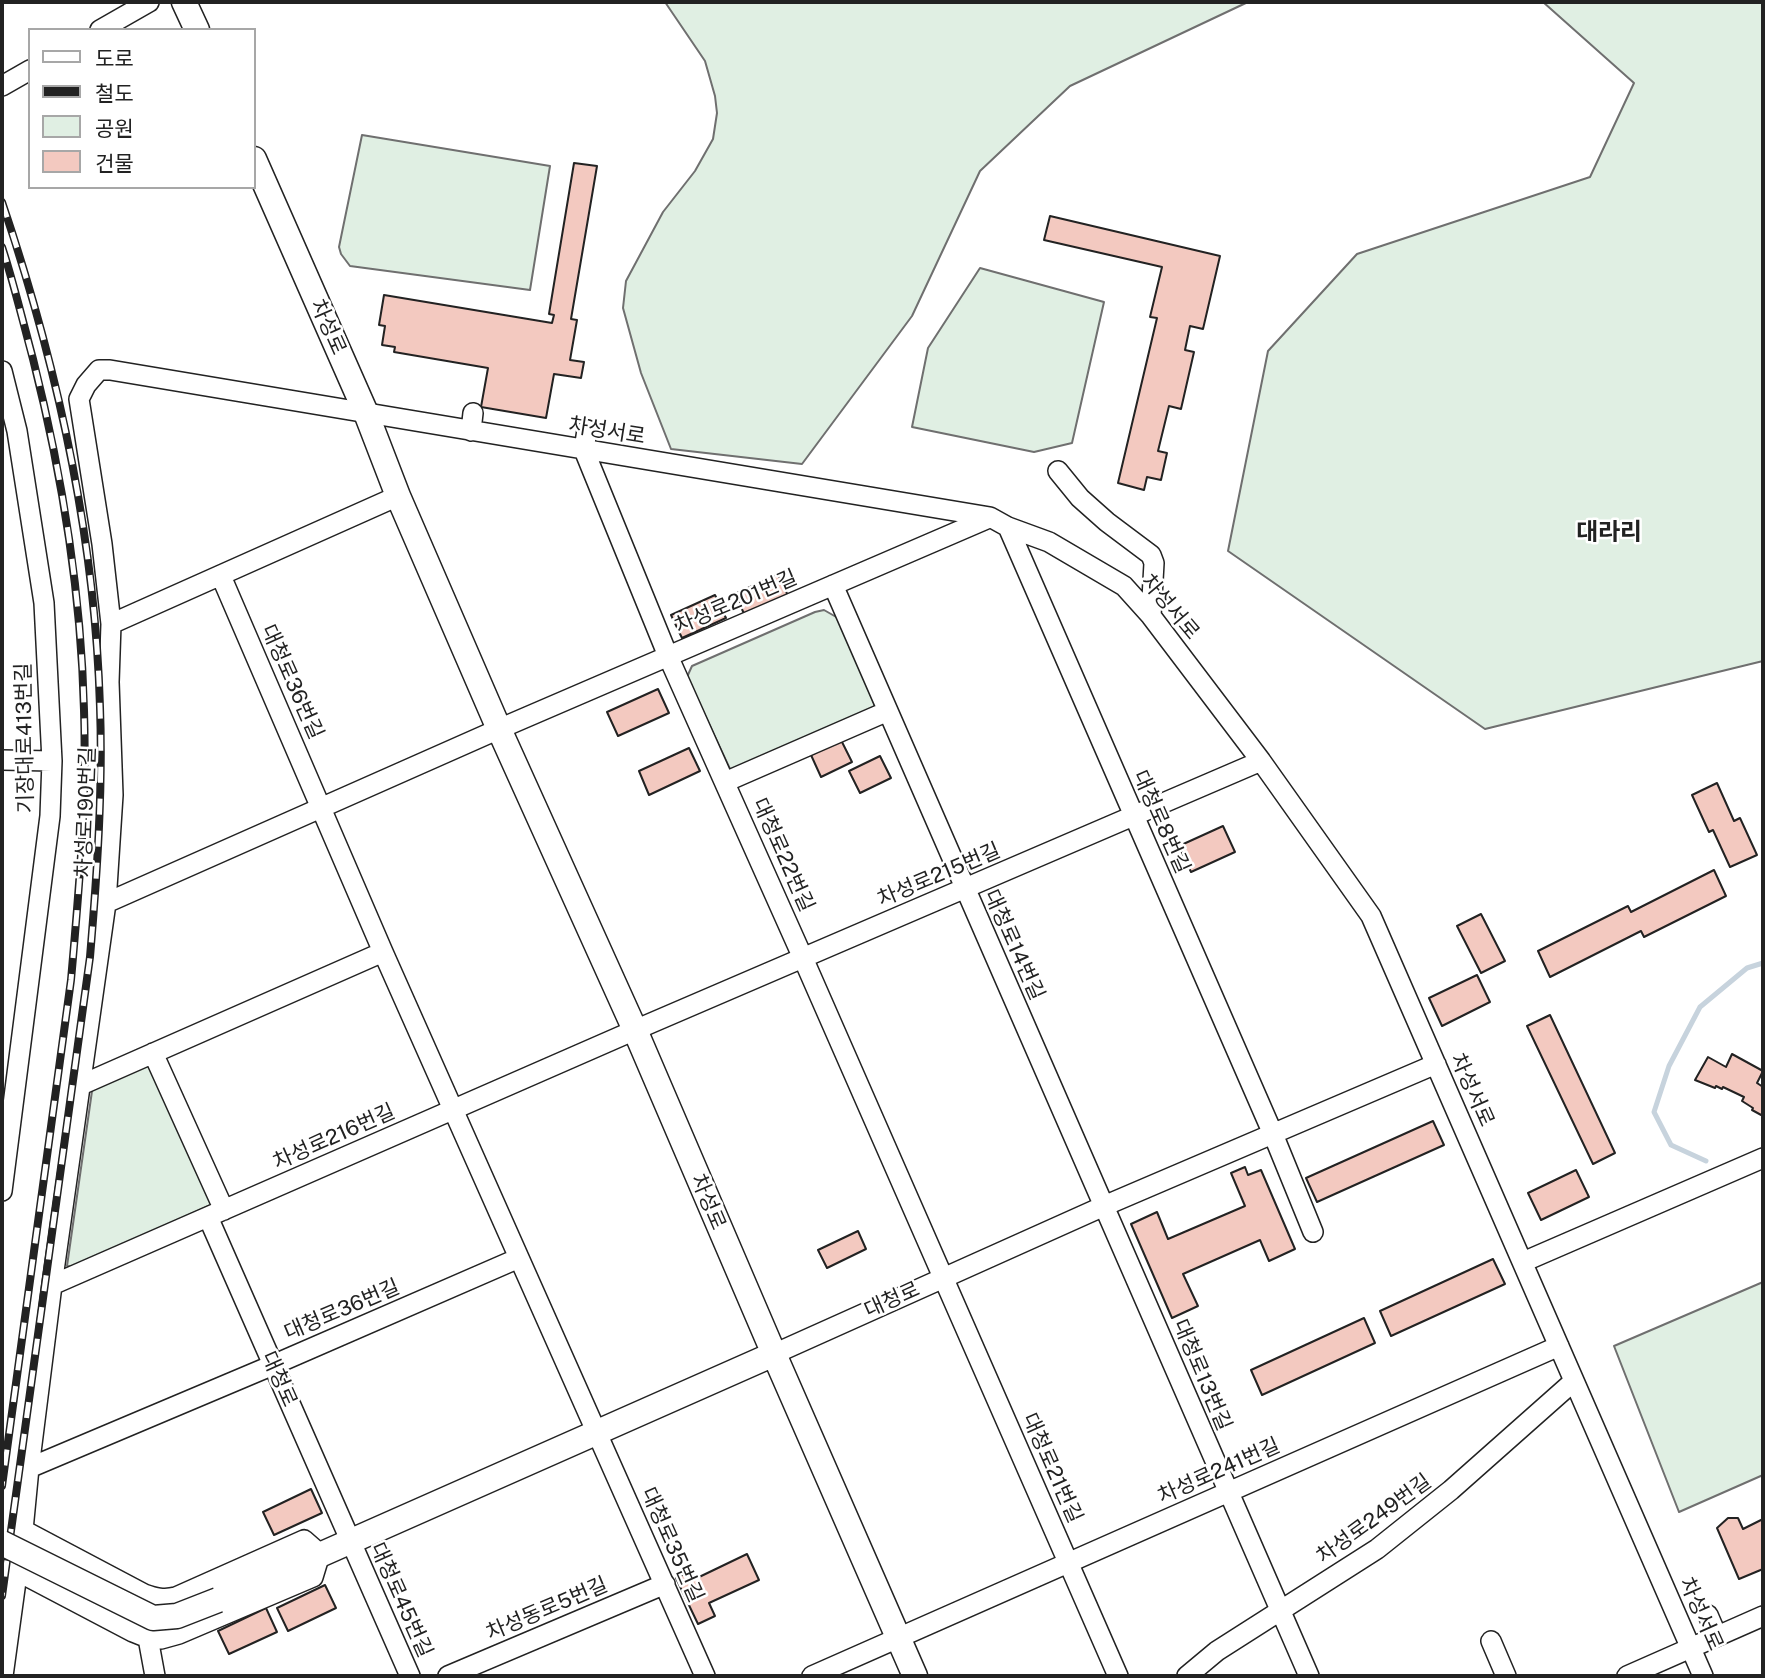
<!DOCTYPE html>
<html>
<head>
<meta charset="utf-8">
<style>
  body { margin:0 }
  #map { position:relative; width:1765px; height:1678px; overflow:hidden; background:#fff; font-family:"Public Sans","Noto Sans KR",sans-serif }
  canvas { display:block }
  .frame { position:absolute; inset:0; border:4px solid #222; pointer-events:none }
  .legend { position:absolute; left:28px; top:28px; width:228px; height:161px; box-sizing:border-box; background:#fff; border:2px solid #a7a7a7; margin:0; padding:9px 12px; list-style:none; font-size:21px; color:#222 }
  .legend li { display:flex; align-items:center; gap:14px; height:35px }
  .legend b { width:35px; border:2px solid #a7a7a7 }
</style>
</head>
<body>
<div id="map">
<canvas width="1765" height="1678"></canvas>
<div class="frame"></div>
<ul class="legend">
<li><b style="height:9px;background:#fff"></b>도로</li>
<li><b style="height:9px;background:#222"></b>철도</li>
<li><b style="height:19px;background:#e0efe3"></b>공원</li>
<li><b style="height:19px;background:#f3c9c0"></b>건물</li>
</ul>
</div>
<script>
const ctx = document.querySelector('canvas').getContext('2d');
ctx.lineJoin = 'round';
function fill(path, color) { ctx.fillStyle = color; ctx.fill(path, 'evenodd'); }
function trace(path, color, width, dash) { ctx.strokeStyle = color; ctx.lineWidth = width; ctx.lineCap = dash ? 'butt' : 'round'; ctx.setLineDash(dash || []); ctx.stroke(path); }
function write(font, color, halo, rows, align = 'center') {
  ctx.font = font + ' "Public Sans","Noto Sans KR",sans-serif'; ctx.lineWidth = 5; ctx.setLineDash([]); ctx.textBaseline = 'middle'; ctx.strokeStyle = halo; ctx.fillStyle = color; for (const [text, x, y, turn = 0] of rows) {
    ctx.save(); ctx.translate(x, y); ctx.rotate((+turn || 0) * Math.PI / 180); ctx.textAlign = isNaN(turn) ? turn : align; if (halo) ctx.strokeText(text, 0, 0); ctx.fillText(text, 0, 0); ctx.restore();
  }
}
const green = new Path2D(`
  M665,2h583l-178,84 -90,85 -68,145 -110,148 -131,-15 -30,-76 -18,-65 3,-27 37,-69 32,-41 18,-32 4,-26 -2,-17 -10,-35z
  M1543,2h220v659l-278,68 -257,-178 40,-200 89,-97 233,-77 44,-94z
  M362,135l188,31 -20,124 -180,-24 -9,-12 -2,-7z
  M980,268l124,34 -32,141 -38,9 -122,-25 16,-79z
  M824,610l14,8 37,87 -7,12 -127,55 -11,-3 -43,-92 5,-11 123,-54z
  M149,1060l64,144 -139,63 -7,-1 25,-175 3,-5z
  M1763,1282v193l-84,37 -65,-166z`);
const stream = new Path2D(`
  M1706,1161l-35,-16 -17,-33 15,-46 31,-59 47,-39 16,-5`);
const building = new Path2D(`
  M574,163l23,3 -26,153 6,1 -7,40 14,2 -3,16 -27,-4 -8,44 -65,-11 7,-39 -94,-16 1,-5 -13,-2 3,-19 -6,-1 5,-30 168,28 2,-8 -5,-1z
  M1050,216l170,40 -17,73 -13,-3 -5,24 9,2 -13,57 -12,-3 -11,45 9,2 -6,27 -14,-3 -3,13 -26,-7 39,-165 -7,-1 12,-50 -118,-27z
  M778,574l11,24 -43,20 -11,-24z
  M715,595l11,23 -44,20 -11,-23z
  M658,689l11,24 -51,23 -11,-24z
  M841,740l11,22 -31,15 -10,-22z
  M689,748l11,23 -51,24 -10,-24z
  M880,756l11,22 -31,15 -11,-22z
  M1717,783l17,38 6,-3 17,37 -27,12 -17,-37 -4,2 -17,-37z
  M1223,826l12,26 -44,20 -12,-26z
  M1714,870l12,26 -82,41 -3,-6 -91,46 -12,-26 90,-45 3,6z
  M1481,914l24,47 -24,12 -24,-47z
  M1477,975l13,27 -48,24 -13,-28z
  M1550,1015l65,138 -22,11 -66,-138z
  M1732,1054l31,17 -6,12 6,4v29l-11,-6 1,-2 -11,-7 2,-4 -21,-10 -1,2 -6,-3 -1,2 -20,-8 13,-23 18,10z
  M1433,1121l11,24 -127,57 -11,-24z
  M1245,1167l3,8 13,-5 34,79 -26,12 -9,-21 -77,34 15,32 -26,12 -41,-94 26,-12 11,27 77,-33 -14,-33z
  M1576,1170l13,27 -48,23 -13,-27z
  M858,1231l8,18 -39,19 -9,-18z
  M1493,1259l12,25 -114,52 -11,-25z
  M1364,1318l11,25 -113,52 -11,-25z
  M311,1489l11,24 -48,22 -11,-23z
  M1728,1518h10l5,11 20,-10v50l-24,10 -22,-51z
  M747,1554l12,26 -50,23 6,13 -17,8 -22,-46 15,-7 4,8z
  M325,1585l11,23 -48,23 -11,-23z
  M266,1608l11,24 -48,22 -11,-23z`);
const minor = new Path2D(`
  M100,30l49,-28
  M2,86l28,-16
  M2,371l15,60 27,172 8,158 -2,55 -48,375
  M587,430l-3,20 84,206 135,302 315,718
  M471,431l2,-18
  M1058,471l22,27 27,24 44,33 3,8 -3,53
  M1008,527l265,607 40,98
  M221,576l162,376 322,724
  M833,585l476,1091
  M111,624l287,-128
  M2,760l50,1
  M725,782l163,-71
  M106,903l393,-174 490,-211
  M153,1053l71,157
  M81,1085l302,-133
  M208,1217l202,459
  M1523,1262l240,-104
  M52,1285l583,-255 626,-269
  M774,1354l330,-148 332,-142
  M29,1468l244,-103 246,-107
  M17,1571l116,61 15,6 13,1 18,-5 134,-57 7,-23 -16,-14 -128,57c-12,3 -21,1 -32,-3l-121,-64
  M1708,1615l9,21
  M148,1638l7,38
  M1491,1641l15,35
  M3,1676l20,-146 6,-62 23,-183 54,-382 7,-108 -4,-113 2,-58 -9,-80 -23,-145 7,-14 13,-15h11l880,147 18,10 41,15 75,44 27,30 110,145 110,155 332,760
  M448,1676l217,-92
  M812,1676l747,-330
  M1187,1676l30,-25 160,-102 74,-59 123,-109
  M1627,1676l136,-60`);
const major = new Path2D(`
  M184,2l13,28
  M254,159l112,254 32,83 101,233 136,301 139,324 141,322
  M218,1600l556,-246`);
const rail = new Path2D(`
  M2,202c55,163 93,333 98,505 3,83 -3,167 -10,250l-88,639
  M2,247c12,37 21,75 31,112 29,115 48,232 51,351 3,90 -5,180 -13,270l-69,506`);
const majorBridge = new Path2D(`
  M2,1543l151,75 24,-2 41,-16`);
const streetNames = [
  ["차성로",328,327,66],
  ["차성서로",607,431,9],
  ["차성로201번길",736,602,-23],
  ["차성서로",1170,607,50],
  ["대청로36번길",292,682,66],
  ["기장대로413번길",25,738,-91],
  ["차성로190번길",86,812,-88],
  ["대청로8번길",1161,822,66],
  ["대청로22번길",783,855,66],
  ["차성로215번길",939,875,-23],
  ["대청로14번길",1014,945,66],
  ["차성서로",1472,1090,66],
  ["차성로216번길",334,1137,-24],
  ["차성로",708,1202,67],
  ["대청로",892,1300,-24],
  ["대청로36번길",342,1310,-23],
  ["대청로13번길",1202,1375,67],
  ["대청로",279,1379,66],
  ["대청로21번길",1052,1468,66],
  ["차성로241번길",1219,1471,-24],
  ["차성로249번길",1374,1519,-36],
  ["대청로35번길",672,1545,66],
  ["대청로45번길",401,1600,66],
  ["차성동로5번길",547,1609,-23],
  ["차성서로",1701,1614,66]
];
const quarterNames = [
  ["대라리",1609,533]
];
fill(green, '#e0efe3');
trace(green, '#6f6f6f', 2);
trace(stream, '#c7d3dd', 5);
fill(building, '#f3c9c0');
trace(building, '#222', 2);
trace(minor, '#222', 22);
trace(major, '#222', 27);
trace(minor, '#fff', 19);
trace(major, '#fff', 24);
trace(rail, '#222', 8);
trace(rail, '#fff', 5, [16]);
trace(majorBridge, '#222', 27, []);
trace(majorBridge, '#fff', 24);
write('21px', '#222', '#fff', streetNames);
write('bold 24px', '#222', '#fff', quarterNames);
</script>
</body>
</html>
